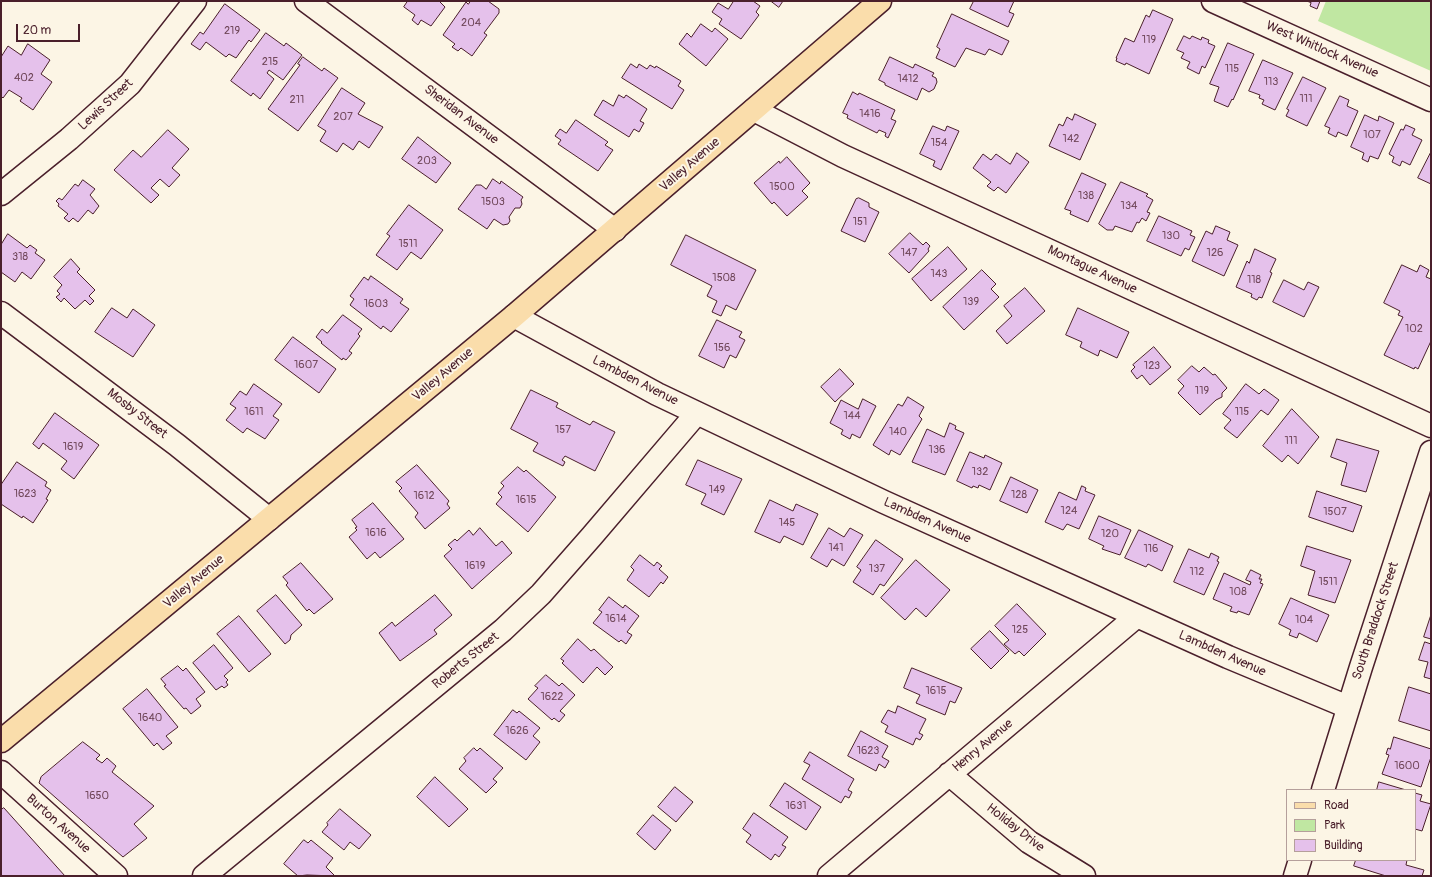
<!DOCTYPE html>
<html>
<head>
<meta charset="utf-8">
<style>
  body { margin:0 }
  #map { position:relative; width:1432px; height:877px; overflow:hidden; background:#fcf5e5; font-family:Pangolin,sans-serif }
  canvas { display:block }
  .frame { position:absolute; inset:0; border:2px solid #4a1f2b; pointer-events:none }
  .legend { position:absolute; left:1286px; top:789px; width:130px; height:72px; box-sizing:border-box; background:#fcf5e5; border:1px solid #b59f9b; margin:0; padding:5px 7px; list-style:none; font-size:12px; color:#4a1f2b }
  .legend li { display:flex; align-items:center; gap:8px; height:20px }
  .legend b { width:20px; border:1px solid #b59f9b }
  .scale { position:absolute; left:16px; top:24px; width:64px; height:18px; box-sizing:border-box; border:2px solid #4a1f2b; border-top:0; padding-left:5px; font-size:12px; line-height:14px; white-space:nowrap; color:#4a1f2b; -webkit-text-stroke:3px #fcf5e5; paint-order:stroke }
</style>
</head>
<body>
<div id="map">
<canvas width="1432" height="877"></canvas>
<div class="frame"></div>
<ul class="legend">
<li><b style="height:5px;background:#faddab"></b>Road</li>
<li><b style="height:11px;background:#c0e7a2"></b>Park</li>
<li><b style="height:11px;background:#e5c1eb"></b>Building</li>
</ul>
<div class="scale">20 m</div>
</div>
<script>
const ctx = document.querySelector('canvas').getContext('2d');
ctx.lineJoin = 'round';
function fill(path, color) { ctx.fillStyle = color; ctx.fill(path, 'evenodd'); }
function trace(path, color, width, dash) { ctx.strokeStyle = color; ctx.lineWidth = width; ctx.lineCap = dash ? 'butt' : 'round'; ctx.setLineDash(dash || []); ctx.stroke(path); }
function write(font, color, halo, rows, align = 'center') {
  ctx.font = font + ' Pangolin,sans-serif'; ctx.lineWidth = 4; ctx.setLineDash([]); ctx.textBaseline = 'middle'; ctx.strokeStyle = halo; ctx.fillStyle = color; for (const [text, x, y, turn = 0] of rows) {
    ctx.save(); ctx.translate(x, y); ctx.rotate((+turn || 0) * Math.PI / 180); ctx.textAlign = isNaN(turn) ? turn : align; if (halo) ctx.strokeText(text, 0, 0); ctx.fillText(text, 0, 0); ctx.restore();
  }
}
const green = new Path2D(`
  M1326,1h105v70l-113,-50z`);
const building = new Path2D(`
  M408,1h33l-1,1 5,5 -14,19 -10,-6 -3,5 -6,-5 3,-5 -11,-8z
  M471,1h17l11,8v4l-15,20 3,2 -15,21 -11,-8 -3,3 -6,-4 3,-3 -12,-9 23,-33 2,2z
  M734,1h19l7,5 -4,6 3,3 -18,24 -22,-15 3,-5 -10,-7 6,-9 10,6z
  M771,1h12l-4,6z
  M974,1h40l-5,11 5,2 -6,13 -38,-18z
  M1307,1h13l-3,8 -7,-3 1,-3z
  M225,4l35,26 -9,12 -2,-2 -13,18 -7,-4 -3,3 -20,-15 -6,8 -9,-6 9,-12 3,2z
  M1153,10l20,9 -24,55 -23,-11 -1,2 -9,-4 1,-3h-1l9,-20 9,4 12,-27 3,2z
  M952,14l57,27 -7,14 -13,-6 -4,6 -19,-7 -11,19 -19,-9 4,-9 -3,-2z
  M701,24l11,8 3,-4 13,11 -22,27 -27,-22 8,-11 4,4z
  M266,33l18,13 2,-3 16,12 -19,25 -14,-10 -2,3 7,6 -14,20 -7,-6 -2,3 -20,-15z
  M1184,36l6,3 2,-3 9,4 1,-3 7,3 -1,3 7,3 -10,22 -3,-2 -3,8 -12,-6 3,-6 -9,-4 3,-5 -7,-3z
  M1228,43l26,11 -21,46 -1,-1 -4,8 -14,-6 5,-14 -9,-3z
  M28,44l22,16 -9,14 11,8 -19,28 -13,-9 2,-3 -13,-8 -6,8 -2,-2v-39l7,-11 13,9z
  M303,57l19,14 2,-3 14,10 -40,53 -30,-22 32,-44 -2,-1z
  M890,57l23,11 2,-4 19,9 -2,3 4,2 1,4 -3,7 -5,3 -7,-4 -5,12 -32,-15v-2l-6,-3z
  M1263,60l30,13 -18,37 -13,-6 2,-4 -5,-2 1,-3 -11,-4z
  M631,64l6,4 2,-4 8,5 3,-4 5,3 1,-2 25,15 -3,5 6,4 -12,19 -50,-31z
  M1303,77l23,11 -19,38 -21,-10 3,-6 -2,-1z
  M342,88l23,15 -7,11 25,13 -14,21 -10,-7 -6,9 -10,-7 -6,9 -17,-11 6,-10 -8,-5z
  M853,92l5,3 1,-2 36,17 -4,9 5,2 -8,17 -3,-2 1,-3 -7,-3 -2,3 -30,-15 1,-3 -5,-2z
  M619,95l5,3 2,-3 21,14 -7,12 4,2 -5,9 -5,-3 -5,8 -35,-22 9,-15 10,6z
  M1340,96l9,4 -2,6 11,5 -11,25 -9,-4 -2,5 -8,-4 2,-5 -5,-2z
  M1075,114l21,10 -16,36 -31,-14 10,-22 4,2 4,-9 5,3z
  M1365,115l13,6 1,-5 15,7 -16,36 -8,-3 -2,6 -6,-3 2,-6 -13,-6z
  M576,120l32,22 -3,3 8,5 -15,21 -40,-27 3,-4 -6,-4 5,-7 6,4z
  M1406,125l9,4 -3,6 10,5 -12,25 -8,-4 -2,5 -8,-4 2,-5 -5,-3 12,-25 2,1z
  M933,126l12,5 2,-5 12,5 -18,39 -8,-4 2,-5 -15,-7z
  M168,130l21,19 -17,19 8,7 -11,12 -9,-8 -9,9 8,7 -8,8 -37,-33 19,-20 8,7z
  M418,137l33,26 -15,20 -34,-24z
  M1431,152v32l-13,-6z
  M1017,153l12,9 -23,31 -8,-6 -4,4 -7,-5 4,-4 -18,-14 10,-14 8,6 5,-6 14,10z
  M787,157l23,26 -8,8 6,6 -21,19 -13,-14 -2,2 -18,-21 25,-22 1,2z
  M1082,173l24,11 -18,38 -18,-8 1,-3 -6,-2z
  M493,179l7,5 1,-3 22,16 -2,3 1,4 -2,4h-5l-6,9 1,4 -2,3 -5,1 -9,-6 -7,10 -29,-20 18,-24h5l5,4z
  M83,180l12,9 -5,6 9,11 -6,8 -5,-4 -10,12 -5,-4 -4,4 -5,-4 4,-4 -10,-8 1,-2 -3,-3 3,-3 3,2 13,-16 3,2z
  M1121,182l27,12 -2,2 7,4 -6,12 3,1 -4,8 -4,-3 -3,5 -2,-1 -5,10 -17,-6 -2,4h-6l-8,-6z
  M859,198l10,5v4l10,5 -14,30 -24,-11 15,-32z
  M409,205l34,25 -22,29 -10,-7 -14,18 -21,-15 14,-19 -3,-2z
  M1159,216l33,15 -2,4 5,2 -6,13 -4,-2 -4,8 -34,-15z
  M1216,226l14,6 -3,8 11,5 -14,31 -32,-15 14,-30 6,3z
  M910,233l13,12 3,-3 4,4 -2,3 1,2 -20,22 -20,-19z
  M8,234l19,14 3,-3 7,5 -2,3 10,7 -14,19 -9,-7 -7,10 -14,-10v-27z
  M686,235l70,35 -20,40 -10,-5 -5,11 -9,-4 5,-11 -10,-5 5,-10 -41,-21z
  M948,247l19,22 -36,32 -19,-22z
  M1255,249l21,10 -6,13 2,1 -10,25 -3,-1 -2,3 -6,-3 1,-3 -16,-7 11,-26 2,2z
  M71,259l9,10 -3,3 18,18 -6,6 5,5 -4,4 -5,-5 -10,9 -11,-11 -3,4 -5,-5 4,-3 -3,-3 5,-6 -8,-8z
  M1402,265l15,7 3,-7 9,5 -3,7 5,2v62l-13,28 -3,-2 -1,2 -30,-14 19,-38 -5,-2 2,-4 -16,-8z
  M982,270l14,14 -5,5 8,8 -35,33 -21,-23z
  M371,276l32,23 -3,4 9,6 -18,23 -8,-6 -2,3 -31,-24 4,-6 -4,-3 14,-19 4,3z
  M1284,280l20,10 4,-8 11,5 -15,30 -31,-15z
  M1025,288l20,23 -38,33 -11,-13 16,-15 -8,-10z
  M112,308l15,10 6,-9 22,16 -22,32 -38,-25z
  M1078,308l51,24 -12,26 -17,-8 -2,6 -18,-9 2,-5 -16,-7z
  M343,315l19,14 -4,5 2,2 -11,15 3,2 -6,7 -3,-2 -1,2 -21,-17 1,-1 -6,-5 6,-8 5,4z
  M717,320l25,12 -3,5 6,3 -9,18 -6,-3 -6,13 -25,-12z
  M293,337l43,32 -17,24 -44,-33z
  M1154,347l17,20 -21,18 -8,-10 -5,4 -6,-8 4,-4 -2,-2z
  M1192,366l7,6 5,-5 9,8 2,-1 12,14 -5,5v4l-6,3 -16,15 -22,-22 6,-7 -6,-6z
  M840,369l14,15 -19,18 -14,-15z
  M254,384l28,20 -9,12 6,4 -14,19 -18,-11 -4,5 -17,-13 10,-12 -6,-4 10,-13 6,4z
  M1246,384l13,10 5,-5 15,11 -11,15 -7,-5 -24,28 -13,-10 7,-8 -8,-6z
  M531,390l27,13 -2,4 34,18 3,-4 22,11 -20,39 -30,-15 -3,4 3,2 -2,4 -30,-15 5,-8 -27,-14z
  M908,397l16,10 -5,9 3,3 -22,36 -9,-5 -2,5 -16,-10 25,-41 4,2z
  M863,399l13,7 -16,32 -8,-4 -2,5 -9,-5 2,-4 -13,-7 11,-23 17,9z
  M1292,409l27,28 -21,27 -10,-9 -6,7 -19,-16z
  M55,413l44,32 -25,34 -13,-10 6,-8 -24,-18 -4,6 -6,-5z
  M950,423l6,3 -1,3 9,4 -19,42 -33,-13 15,-33 17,8z
  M1337,439l42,12 -13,41 -25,-7 6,-22 -16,-6z
  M970,452l14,6 1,-3 17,8 -12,27 -11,-5 -1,3 -5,-2 -1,2 -15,-7z
  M698,460l44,19 -18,36 -23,-11 5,-10 -20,-9z
  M17,462l30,20 -2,4 6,4 -5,9 2,1 -15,23 -10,-7 -1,2 -21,-14v-19z
  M417,465l32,36 -2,3 3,4 -25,21 -10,-12 3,-4 -19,-22 3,-3 -6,-6z
  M518,467l6,5 2,-2 30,27 -28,35 -32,-28 6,-7 -4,-4 6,-7 -3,-3z
  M1011,477l27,13 -11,23 -27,-12z
  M1082,486l4,2 -1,3 10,4 -16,34 -12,-5 -4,6 -18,-8 14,-30 17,8z
  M1317,491l45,15 -9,26 -44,-15z
  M770,500l23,11 3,-7 22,10 -15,31 -19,-9 -4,7 -25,-11z
  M373,503l31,36 -24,19 -5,-6 -8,7 -18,-22 8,-7 -2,-2 2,-1 -5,-7z
  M1099,516l32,14 -11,25 -18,-6 2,-3 -15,-7z
  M480,528l16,18 6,-5 10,12 -40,36 -28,-33 8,-7 -4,-4 7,-6 2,2 12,-11 4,5z
  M829,528l15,9 6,-9 13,7 -19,31 -12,-7 -5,8 -16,-9z
  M1139,530l34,16 -11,25 -14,-7 -2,3 -21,-9z
  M876,540l27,19 -19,27 -4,-2 -7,11 -20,-13 8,-12 -4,-3z
  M1307,546l44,14 -16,43 -27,-8 7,-24 -14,-5z
  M1189,549l20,9 2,-5 8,4 -2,4 2,1 -15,33 -30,-13z
  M640,555l14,11 3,-4 5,4 -3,3 9,8 -5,7 -2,-2 -12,15 -22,-17 7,-10 -3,-3z
  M916,560l34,30 -24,27 -10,-9 -11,12 -24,-22z
  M301,563l32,36 -19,15 -5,-5 -2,2 -21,-26 2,-2 -5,-6z
  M1251,570l10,5 -2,4h3l-2,4 3,1 -14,31 -11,-4 -1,2 -7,-2 2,-4 -19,-8 11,-26 26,12 1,-3 -5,-2z
  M276,595l26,30 -11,10 -1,5 -5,4 -28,-33z
  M435,595l17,20 -18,15 3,4 -37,27 -21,-28 13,-11 3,4z
  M609,597l14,11 2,-3 14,11 -12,16 5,3 -6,9 -5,-4 -2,2 -26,-19 9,-11 -3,-2z
  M1291,598l38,17 -12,27 -18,-9 -2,5 -8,-3 2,-5 -12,-6z
  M1017,604l29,30 -22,22 -5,-5 -4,3 -11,-10 5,-4 -14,-14z
  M1431,615v24l-7,-2z
  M239,616l32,38 -22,18 -32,-38z
  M990,631l19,20 -18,18 -20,-20z
  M578,639l13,12 3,-2 19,18 -8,8 -8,-8 -14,16 -21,-20 2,-2 -3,-2z
  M1425,642l6,2v35l-7,-2 4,-15 -9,-2z
  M214,645l19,23 -9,8 4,4 -2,2 2,3 -4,3 -2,-2 -6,4 -23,-27z
  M178,666l5,5 3,-3 19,24 -9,7 5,7 -10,8 -5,-6 -2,1 -20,-23 2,-1 -5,-6z
  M912,668l50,20 -7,15 -5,-2 -5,14 -29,-12 4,-8 -16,-7z
  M546,675l13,11 3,-3 13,12 -15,16 5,4 -6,7 -5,-4 -2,2 -24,-21 10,-11 -3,-2z
  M1409,687l22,7v37l-32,-10z
  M147,689l31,38 -12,9 6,7 -9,7 -6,-7 -3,3 -31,-37z
  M898,706l28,13 -7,14 4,2 -3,5 -4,-2 -3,7 -28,-13 3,-6 -7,-4 7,-12 7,3z
  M513,710l4,3 2,-2 21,17 -7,8 7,6 -14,18 -32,-25z
  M861,731l27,15 -6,11 7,4 -4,7 -6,-4 -3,7 -28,-15z
  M1394,737l37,12v8l-10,30 -39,-13 7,-19 -3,-1 2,-6 2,1z
  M83,742l17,13 -4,4 6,4 5,-5 9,8 -4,6 42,34 -20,18 13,14 -24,19 -84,-74 2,-6z
  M474,748l3,3 3,-3 23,20 -10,11 4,3 -11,11 -27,-24 7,-8 -2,-3z
  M810,752l44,27 -6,11 4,2 -3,6 -4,-2 -4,7 -39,-24 8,-14 -6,-3z
  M435,777l33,32 -19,18 -32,-30z
  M1379,782l27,8h-29z
  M785,783l36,24 -15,23 -36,-24z
  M675,787l18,15 -17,20 -18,-15z
  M1415,793l7,2 -2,6 11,3 -9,27 -7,-2z
  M4,808l61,68h-64v-66z
  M340,809l31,26 -12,14 -9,-7 -6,8 -22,-18 6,-7 -1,-2z
  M754,813l34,24 -6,8 4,2 -7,10 -4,-3 -4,6 -25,-18 5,-7 -8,-6z
  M653,815l18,15 -16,20 -18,-16z
  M304,840l4,3 3,-3 22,18 -7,9 9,9 -28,-1 -9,1 -14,-12z
  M1356,860h51l-1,5 18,5 -2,6h-36l-32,-10z`);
const minor = new Path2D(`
  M306,1l309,229
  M1213,1l218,99
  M754,110l89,46 588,270
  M1,194l68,-55 61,-55 65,-83
  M1,313l176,132 92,74
  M514,316l143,78 227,108 344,155 120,50
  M1,772l115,104
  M949,774l80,68 55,34
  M1323,790l38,-123 70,-215
  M204,876l299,-246 38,-36 51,-58 105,-123
  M829,876l308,-260
  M1295,876l5,-16`);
const major = new Path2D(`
  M1,741l513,-425 366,-315`);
const numberNames = [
  ["204",471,23],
  ["219",232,31],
  ["119",1149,40],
  ["215",270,62],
  ["115",1232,69],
  ["402",24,78],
  ["1412",908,79],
  ["113",1271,82],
  ["111",1306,99],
  ["211",297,100],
  ["1416",870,114],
  ["207",343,117],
  ["107",1372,135],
  ["142",1071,139],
  ["154",939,143],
  ["203",427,161],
  ["1500",782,187],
  ["138",1086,196],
  ["1503",493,202],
  ["134",1129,206],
  ["151",860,222],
  ["130",1171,236],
  ["1511",408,244],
  ["147",909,253],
  ["126",1215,253],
  ["318",20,257],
  ["143",939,274],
  ["1508",724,278],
  ["118",1254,280],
  ["139",971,302],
  ["1603",376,304],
  ["102",1414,329],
  ["156",722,348],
  ["1607",306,365],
  ["123",1152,366],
  ["119",1202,391],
  ["1611",254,412],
  ["115",1242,412],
  ["144",852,416],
  ["157",563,430],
  ["140",898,432],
  ["111",1291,441],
  ["1619",73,447],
  ["136",937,450],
  ["132",980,472],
  ["149",717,490],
  ["1623",25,494],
  ["128",1019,495],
  ["1612",424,496],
  ["1615",526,500],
  ["124",1069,511],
  ["1507",1335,512],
  ["145",787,523],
  ["1616",376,533],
  ["120",1110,534],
  ["141",836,548],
  ["116",1151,549],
  ["1619",475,566],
  ["137",877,569],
  ["112",1197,572],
  ["1511",1328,582],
  ["108",1238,592],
  ["1614",616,619],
  ["104",1304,620],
  ["125",1020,630],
  ["1615",936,691],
  ["1622",552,697],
  ["1640",150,718],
  ["1626",517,731],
  ["1623",868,751],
  ["1600",1407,766],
  ["1650",97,796],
  ["1631",796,806]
];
const streetNames = [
  ["West Whitlock Avenue",1322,50,24],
  ["Lewis Street",106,105,-43],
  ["Sheridan Avenue",461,115,37],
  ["Valley Avenue",690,165,-41],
  ["Montague Avenue",1092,270,25],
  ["Valley Avenue",443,375,-40],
  ["Lambden Avenue",635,381,27],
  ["Mosby Street",137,414,38],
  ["Lambden Avenue",927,521,24],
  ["Valley Avenue",194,582,-40],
  ["South Braddock Street",1376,621,-72],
  ["Lambden Avenue",1222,654,24],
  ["Roberts Street",466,661,-39],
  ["Henry Avenue",983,746,-40],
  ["Burton Avenue",58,824,42],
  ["Holiday Drive",1015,828,38]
];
fill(green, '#c0e7a2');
fill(building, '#e5c1eb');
trace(building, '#4a1f2b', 1);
trace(minor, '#4a1f2b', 25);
trace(major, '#4a1f2b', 25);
trace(minor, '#fcf5e5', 22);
trace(major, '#faddab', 22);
write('11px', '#71485b', null, numberNames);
write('13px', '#4a1f2b', '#fcf5e5', streetNames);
</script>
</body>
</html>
